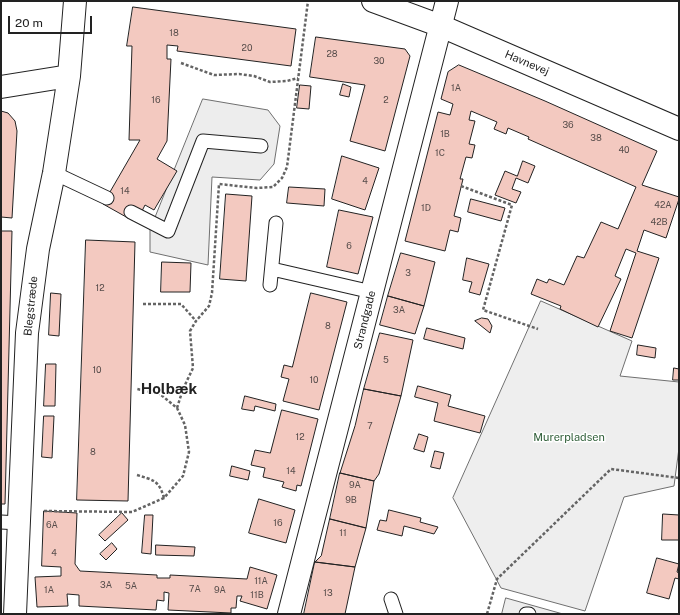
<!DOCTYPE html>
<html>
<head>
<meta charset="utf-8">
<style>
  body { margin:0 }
  #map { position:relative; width:680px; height:615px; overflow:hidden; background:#fff; font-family:"Public Sans",sans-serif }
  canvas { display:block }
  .frame { position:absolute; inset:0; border:2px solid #222; pointer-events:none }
  .scale { position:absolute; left:8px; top:16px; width:84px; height:18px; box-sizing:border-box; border:2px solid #222; border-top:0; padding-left:5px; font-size:12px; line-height:14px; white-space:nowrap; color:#222; -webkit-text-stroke:3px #fff; paint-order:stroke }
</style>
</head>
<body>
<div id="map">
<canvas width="680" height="615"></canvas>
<div class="frame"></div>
<div class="scale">20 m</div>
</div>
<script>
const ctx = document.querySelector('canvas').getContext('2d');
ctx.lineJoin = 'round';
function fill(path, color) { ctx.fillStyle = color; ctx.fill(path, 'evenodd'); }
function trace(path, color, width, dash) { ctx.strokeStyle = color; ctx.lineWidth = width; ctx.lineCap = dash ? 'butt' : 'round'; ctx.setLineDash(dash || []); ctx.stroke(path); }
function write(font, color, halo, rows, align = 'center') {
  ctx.font = font + ' "Public Sans",sans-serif'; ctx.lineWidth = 3; ctx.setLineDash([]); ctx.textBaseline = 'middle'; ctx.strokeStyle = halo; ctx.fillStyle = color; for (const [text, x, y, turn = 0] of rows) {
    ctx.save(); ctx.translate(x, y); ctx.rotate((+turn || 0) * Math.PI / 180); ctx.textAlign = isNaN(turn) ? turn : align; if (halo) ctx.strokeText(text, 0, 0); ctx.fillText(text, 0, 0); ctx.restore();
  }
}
const green = new Path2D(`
  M541,301l91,40 -12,35 59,6v66l-5,38 -50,11 -39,114 -84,-23 -48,-90z`);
const parking = new Path2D(`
  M203,99l65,11 12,16 -6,38 -14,16 -48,-3 -4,88 -58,-13v-22z
  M506,598l57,16h-61z`);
const building = new Path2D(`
  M133,7l163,22 -5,37 -114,-15 1,-5 -11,-1v14h4l-4,82 -10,18 20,12 -23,39 -9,-5 -4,8 -8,-4 -5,9 -25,-14 37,-64h-11l3,-94h-5z
  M316,37l89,12 5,7 -25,95 -35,-10 15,-56 -55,-8z
  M459,65l86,36 112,50 -15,34 37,12v2l-13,39 -22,-8 -7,21 22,7 -27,80 -22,-7 26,-78 -10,-4 -11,27 6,3 -23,48 -38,-18 1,-3 -30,-12 6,-15 10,4 2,-4 15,6 13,-29 7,2 17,-36 17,7 18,-42 -108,-48 1,-2 -21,-9 -2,6 -12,-5 3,-7 -26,-11 -2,9 6,1 -6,23 6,1 -3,13 -6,-1 -6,22h3l-9,37 7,2 -3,14 -8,-2 -5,21 -40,-10 33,-129 12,3 3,-11 -12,-5 7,-27z
  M343,84l8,3 -2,10 -9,-2z
  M300,85l11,1 -2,23 -12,-1z
  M1,111l7,2 7,8 2,10 -5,87 -11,-1z
  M342,156l37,12 -14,42 -33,-11z
  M523,161l12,5 -7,17 -12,-5 -4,11 9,3 -5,11 -21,-8 10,-24 12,5z
  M289,187l36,2 -1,17 -37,-3z
  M226,194l26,2 -6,85 -26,-2z
  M471,199l34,9 -4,13 -33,-9z
  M339,210l34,7 -15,57 -31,-7z
  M1,231h11l-7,273h-4z
  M86,240l49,2 -7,259 -51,-1z
  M401,253l34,9 -11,44 -36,-10z
  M467,258l22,6 -9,31 -11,-3 3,-10 -9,-2z
  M162,262l29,1 -1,29h-29z
  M51,293l10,1 -2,42 -10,-1z
  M311,293l36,9 -28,108 -36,-9 6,-22 -8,-2 3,-12 8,2z
  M388,296l36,10 -9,28 -35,-9z
  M482,318l6,1 4,7 -2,7 -15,-12z
  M427,328l38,10 -2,11 -39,-10z
  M380,333l33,7 -12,56 -37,-7z
  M638,345l18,3 -1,10 -18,-3z
  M46,364h10l-1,42h-11z
  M674,368l5,1v11h-6z
  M418,386l33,9 -3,11 37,10 -5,17 -46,-12 4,-18 -23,-6z
  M364,389l37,7 -22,78 -5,7 -34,-8 15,-47z
  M245,396l31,8 -1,7 -20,-5 -1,5 -12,-2z
  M282,410l36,9 -17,67 -4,-1 -1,6 -14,-4 2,-5 -21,-5 2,-9 -14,-3 4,-15 15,3z
  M44,416h10l-2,42 -10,-1z
  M419,434l9,3 -4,15 -10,-3z
  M435,451l9,2 -4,16 -9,-2z
  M232,466l18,5 -2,9 -18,-4z
  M340,473l34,8 -8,47 -36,-9z
  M259,499l36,11 -9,33 -37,-10z
  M389,510l32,8 -1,4 18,5 -4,7 -30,-8 -2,10 -25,-6 3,-10 6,1z
  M44,511l33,2 -2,51 5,7 77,4v3h13v-3l77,4 3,-12 27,8 -10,34 -27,-8 2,-5h-5l-1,12h-5v5l-63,-3 1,-17 -5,-1v9l-7,-1 -1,10 -77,-4v-11l-12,-1 1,12 -31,1 -2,-30 26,-1v-9l-19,-1z
  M122,513l6,7 -23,21 -6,-6z
  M663,514l16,1v25h-17z
  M145,515h8l-2,39 -9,-1z
  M330,519l36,9 -11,39 -40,-5 6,-6z
  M112,543l5,6 -11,11 -6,-6z
  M156,545l39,2 -1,9 -38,-1z
  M657,558l22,6 -2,8 2,1v6l-4,-1 -6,21 -22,-6z
  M315,562l40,5 -10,47h-41z`);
const path = new Path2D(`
  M181,63l33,12 25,-1 15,2 16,6 17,-1 11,-3
  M461,186l51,19 -29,105 55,19
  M143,304h38l15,17
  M177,408l6,-19 10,-21 -3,-37 6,-10 13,-15 3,-13 7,-109 38,4 16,-1 9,-9 5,-11 21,-166
  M137,475c16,5 22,5 27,23
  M44,511l88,1 32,-14 19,-22 6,-24 -4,-27 -8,-17 -17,-14 -23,-5
  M487,614l10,-35 114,-110 68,9`);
const service = new Path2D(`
  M54,173l53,25
  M131,212l37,19 35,-90 58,5
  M272,269l100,23
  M270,285l6,-62
  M1,522l18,1
  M391,599l5,15
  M526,614h3`);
const minor = new Path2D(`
  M1,87l68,-11
  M15,614l12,-281 11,-84 16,-76 15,-97 6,-75
  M289,614l158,-613`);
const tertiary = new Path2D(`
  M373,1l68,25 238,103`);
const numberNames = [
  ["18",174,33],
  ["20",247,48],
  ["28",332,54],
  ["30",379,61],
  ["1A",456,88],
  ["16",156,100],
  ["2",386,100],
  ["36",568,125],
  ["1B",445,134],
  ["38",596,138],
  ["40",624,150],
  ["1C",440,153],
  ["4",365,181],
  ["14",125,191],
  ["42A",663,205],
  ["1D",426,208],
  ["42B",659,222],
  ["6",349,246],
  ["3",408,273],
  ["12",100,288],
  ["3A",399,310],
  ["8",328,326],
  ["5",386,360],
  ["10",97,370],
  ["10",314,380],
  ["7",370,426],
  ["12",300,437],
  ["8",93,452],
  ["14",291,471],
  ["9A",355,485],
  ["9B",351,500],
  ["16",278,523],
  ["6A",52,525],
  ["11",343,533],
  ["4",54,553],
  ["11A",261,581],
  ["3A",106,585],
  ["5A",131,586],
  ["7A",195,589],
  ["1A",49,590],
  ["9A",220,590],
  ["13",328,593],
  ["11B",257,595]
];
const streetNames = [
  ["Havnevej",527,63,23],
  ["Blegstræde",31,306,-84],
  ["Strandgade",365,320,-76]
];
const parkNames = [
  ["Murerpladsen",569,438]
];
const districtNames = [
  ["Holbæk",169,389]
];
fill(green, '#eee');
trace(green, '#6f6f6f', 1);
fill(parking, '#ededed');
trace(parking, '#6f6f6f', 1);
fill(building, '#f3c9c0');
trace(building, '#222', 1);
trace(service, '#222', 15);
trace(minor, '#222', 24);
trace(tertiary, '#222', 24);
trace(path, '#646464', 2.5, [3, 2]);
trace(service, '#fff', 13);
trace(minor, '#fff', 22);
trace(tertiary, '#fff', 22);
write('9px', '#564c4a', null, numberNames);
write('11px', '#222', '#fff', streetNames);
write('11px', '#2f5e38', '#fff', parkNames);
write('bold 15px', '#222', '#fff', districtNames);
</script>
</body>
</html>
